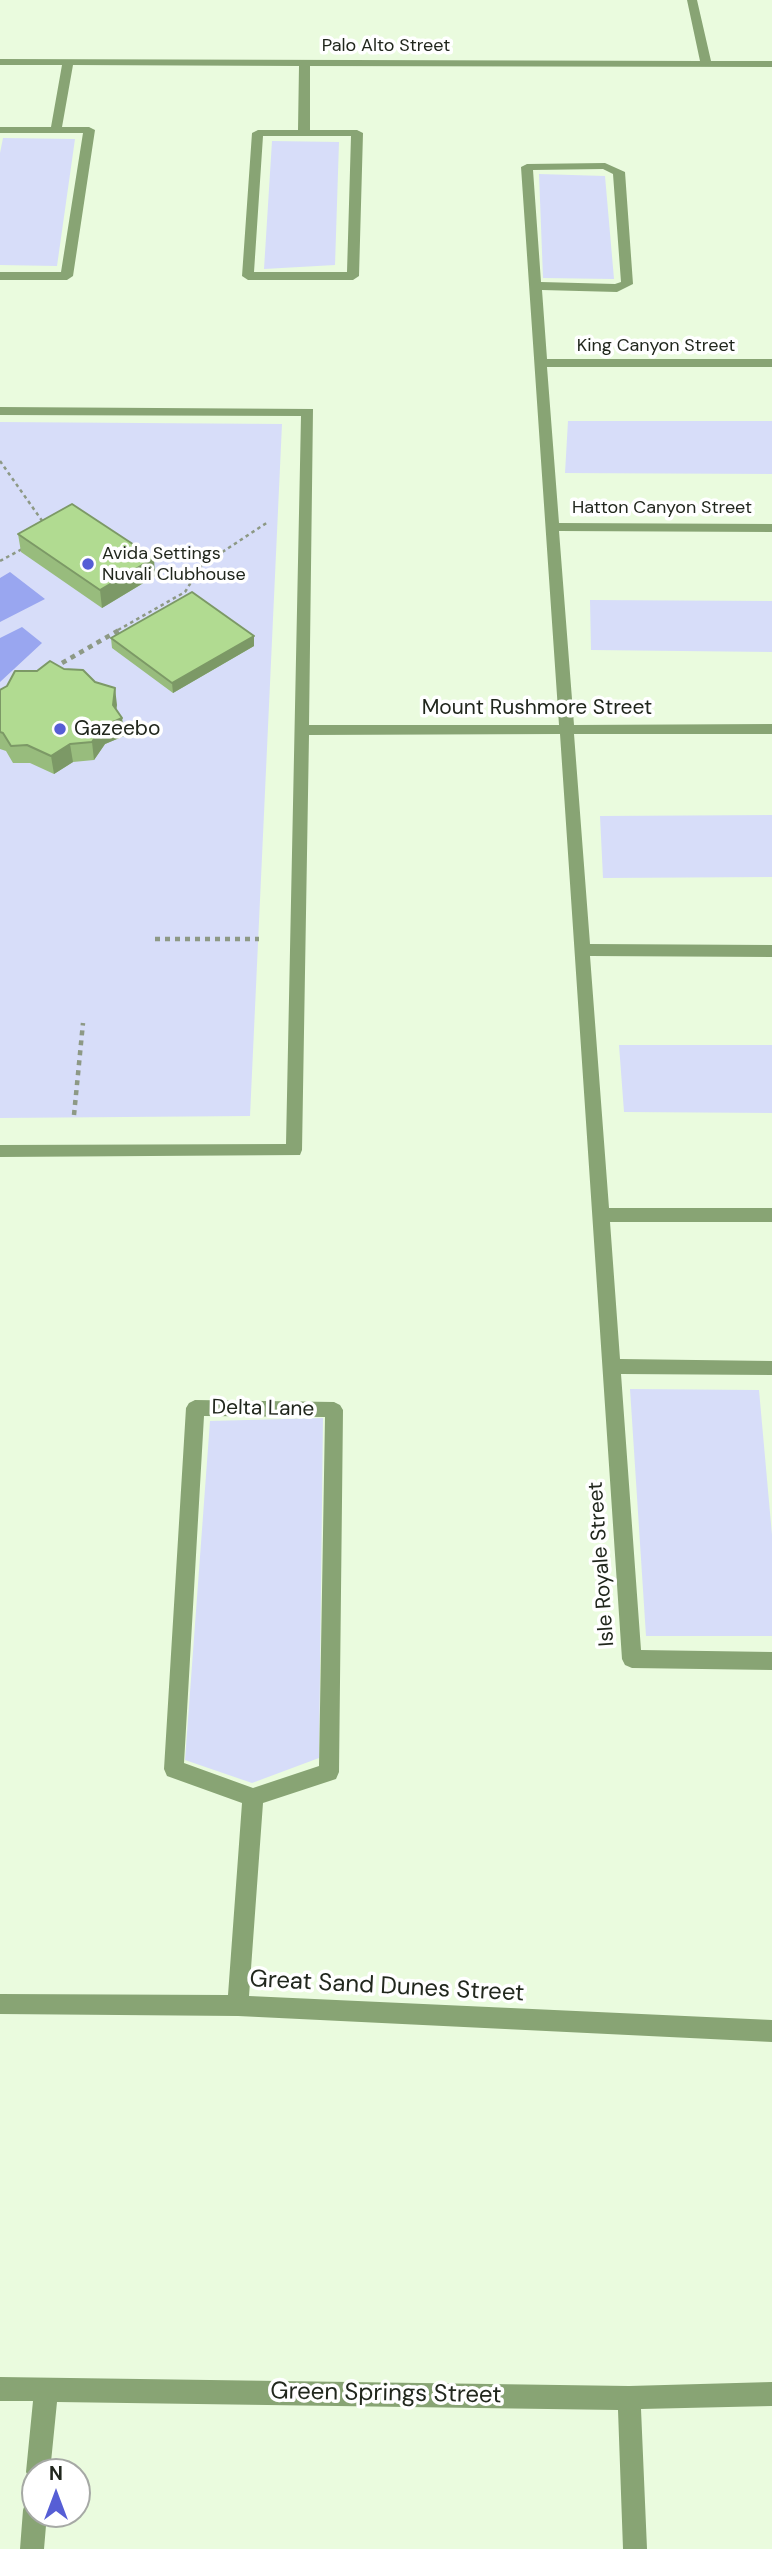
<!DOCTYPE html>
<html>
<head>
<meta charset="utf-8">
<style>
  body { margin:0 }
  #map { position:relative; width:772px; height:2549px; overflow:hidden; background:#eafbde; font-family:"DM Sans",sans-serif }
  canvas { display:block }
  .north { position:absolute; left:21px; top:2458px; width:70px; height:70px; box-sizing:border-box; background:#fff; border:2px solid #a6a9a5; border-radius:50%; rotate:0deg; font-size:19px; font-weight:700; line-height:28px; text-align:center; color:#21271d }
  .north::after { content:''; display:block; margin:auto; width:24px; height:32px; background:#565ed5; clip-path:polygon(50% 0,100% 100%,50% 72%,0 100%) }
</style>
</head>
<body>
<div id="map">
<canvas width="772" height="2549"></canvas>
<div class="north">N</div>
</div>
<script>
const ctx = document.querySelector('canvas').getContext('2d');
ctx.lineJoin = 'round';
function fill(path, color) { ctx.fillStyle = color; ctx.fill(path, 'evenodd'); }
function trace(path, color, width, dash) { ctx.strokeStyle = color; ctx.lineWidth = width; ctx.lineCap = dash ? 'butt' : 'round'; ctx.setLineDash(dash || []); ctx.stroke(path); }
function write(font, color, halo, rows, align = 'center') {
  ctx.font = font + ' "DM Sans",sans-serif'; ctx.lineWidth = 7; ctx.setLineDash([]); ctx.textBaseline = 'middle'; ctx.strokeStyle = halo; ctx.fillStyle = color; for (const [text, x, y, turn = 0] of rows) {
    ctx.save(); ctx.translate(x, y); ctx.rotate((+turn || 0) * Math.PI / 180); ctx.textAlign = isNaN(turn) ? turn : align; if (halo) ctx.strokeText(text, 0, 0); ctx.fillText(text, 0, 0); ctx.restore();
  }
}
const green = new Path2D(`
  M3,138l72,1 -18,127 -57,-1v-112z
  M272,141l67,1 -4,123 -71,4z
  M539,174l66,2 9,103 -71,-1z
  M568,421h204v53l-207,-1z
  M0,422l282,2 -32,692 -250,2z
  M590,600l182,1v51l-181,-2z
  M772,815v62l-169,1 -3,-62z
  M619,1045h153v68l-148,-1z
  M630,1389l129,1 13,145v101h-126z
  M323,1418l-4,340 -67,25 -67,-23 25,-339z`);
const water = new Path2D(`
  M10,572l35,27 -45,23v-44z
  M22,627l20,16 -42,39v-44z`);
const pathFar1 = new Path2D(`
  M0,461l45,64
  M0,561l24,-13
  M118,630l67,-38 16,-26 67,-44`);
const path = new Path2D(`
  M62,663l59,-34
  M155,939h104
  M74,1115l9,-92`);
const minor = new Path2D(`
  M687,0h10l14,61h61v6l-462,-1v64h47l6,3 -4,143 -6,4h-105l-6,-4 10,-143 6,-3h40l1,-64 -226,-1 -11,62h27l6,3 -22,146 -6,4h-67v-8h61l22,-139h-83v-6h51l11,-62h-62v-6l700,2zM263,136h88l-4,136h-93z
  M527,164l78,-1 20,9 8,112 -16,8 -75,-2 5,69h225v8h-225l12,156 213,1v8l-213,-1 15,194 198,-1v10h-198l16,210 182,1v12l-182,-1 19,252h163v14h-162l10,137 152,2v14l-151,-1 20,276 131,2v18l-140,-2 -7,-3 -3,-6 -62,-925 -251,1 -7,415 -2,5 -300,2v-12l286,-1 15,-728 -301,-1v-8l313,2 -4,316h250l-38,-558zM603,169l10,5 8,108 -6,2 -74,-2 -8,-112z
  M195,1400l139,2 6,3 3,5 -4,362 -3,7 -73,24 -14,193 523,24v22l-534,-26 -238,-2v-20l228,1 14,-192 -75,-27 -3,-7 22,-361 3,-5zM204,1416l121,1 -6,349 -66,22 -69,-25z
  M0,2377l629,9 143,-4v24l-131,3 6,140h-24l-5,-139 -561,-8 -7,70h-15v11l-5,-3 -4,-8 7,-71h-33z
  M35,2498v16h12l-3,35h-24l3,-39 3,-9z`);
const wall = new Path2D(`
  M18,534l137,42 -53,32 -81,-56z
  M254,636v10l-81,47 -61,-45 -1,-10z
  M64,669l31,13 20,6 1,22 6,8 2,18 -19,8 -11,16 -21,2 -19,12 -24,-11h-17l-7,-12 -6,-2v-59l37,-19z`);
const shadedWall = new Path2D(`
  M154,558l1,18 -53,32 -2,-18z
  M254,636v10l-81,47 -1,-10z
  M115,688l2,17 -2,16 7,-3 2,18 -19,8 -11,16 -2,-18 21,-37z
  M70,744l3,18 -19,12 -3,-18z`);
const building = new Path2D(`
  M72,504l82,54 -54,32 -82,-56z
  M192,592l62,44 -82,47 -61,-45z
  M50,661l14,8 19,1 12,12 20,6 -2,17 9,13 -20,9 -10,15 -22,2 -19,12 -24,-11 -16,1 -8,-13 -3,-1v-42l7,-4 8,-15h22z`);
const markers = [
  [88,564,7,"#565ed5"],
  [60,729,7,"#565ed5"]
];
const farStreetnames = [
  ["Palo Alto Street",386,46],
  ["King Canyon Street",656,346],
  ["Hatton Canyon Street",662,508]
];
const farPoinames = [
  ["Avida Settings",102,554],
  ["Nuvali Clubhouse",102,575]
];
const streetNames = [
  ["Mount Rushmore Street",537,708],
  ["Delta Lane",263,1409,1],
  ["Isle Royale Street",602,1564,-94]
];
const poiNames = [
  ["Gazeebo",74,729]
];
const nearStreetnames = [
  ["Great Sand Dunes Street",387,1987,3],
  ["Green Springs Street",386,2394,1]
];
fill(green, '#d7ddf9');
fill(water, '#99a6f0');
trace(pathFar1, '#8d9985', 2.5, [3.5, 3.5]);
trace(path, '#8d9985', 4.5, [5, 5]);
fill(minor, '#88a474');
fill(wall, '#98bc7d');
fill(shadedWall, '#7c9966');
fill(building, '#b1db91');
trace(building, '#7c9966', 2);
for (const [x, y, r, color] of markers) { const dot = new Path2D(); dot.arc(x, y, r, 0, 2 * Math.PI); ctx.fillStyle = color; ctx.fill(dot); trace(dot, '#fff', 2.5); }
write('18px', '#21271d', '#fff', farStreetnames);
write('18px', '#21271d', '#fff', farPoinames, 'left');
write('21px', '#21271d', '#fff', streetNames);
write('21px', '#21271d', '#fff', poiNames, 'left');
write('24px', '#21271d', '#fff', nearStreetnames);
</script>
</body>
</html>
